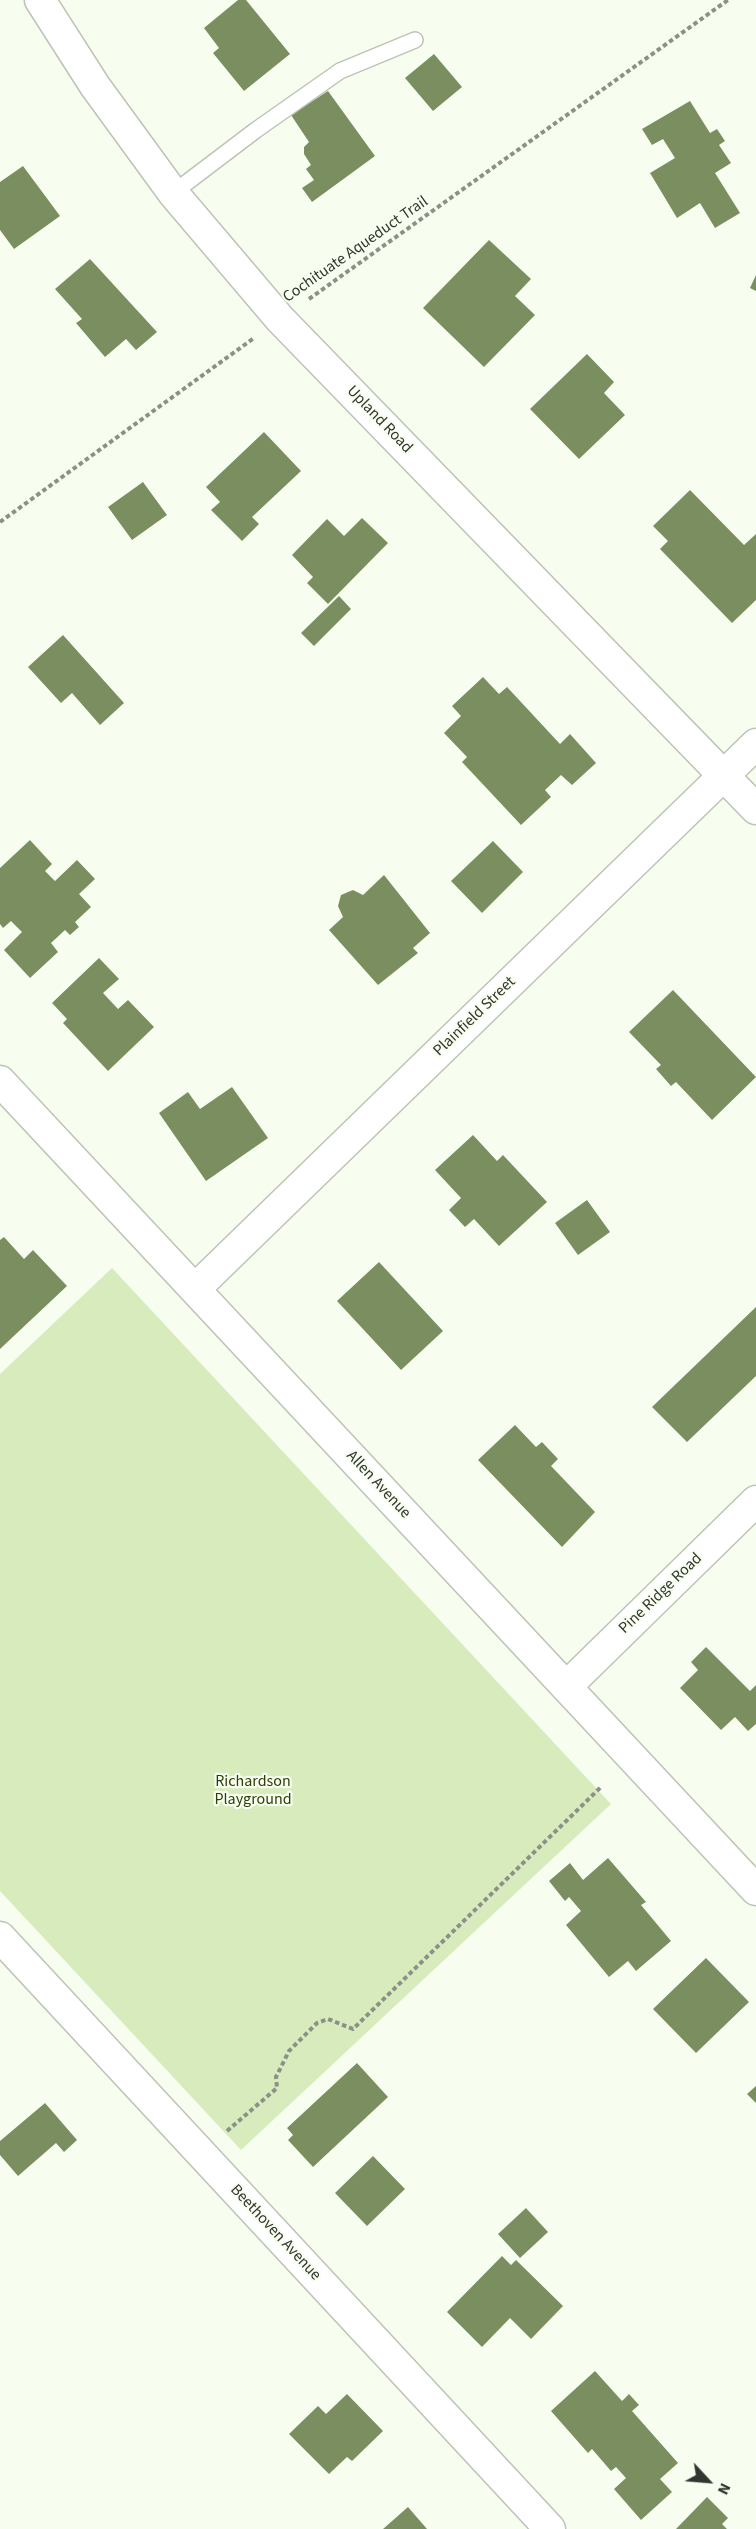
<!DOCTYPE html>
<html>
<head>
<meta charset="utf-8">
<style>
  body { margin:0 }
  #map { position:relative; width:756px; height:2529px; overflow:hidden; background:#f7fef0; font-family:"Source Sans 3",sans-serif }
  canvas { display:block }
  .north { position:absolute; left:678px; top:2451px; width:60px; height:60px; -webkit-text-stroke:4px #f7fef0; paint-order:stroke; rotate:116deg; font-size:16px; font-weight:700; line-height:24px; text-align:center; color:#333530 }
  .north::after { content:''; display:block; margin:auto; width:21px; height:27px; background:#333530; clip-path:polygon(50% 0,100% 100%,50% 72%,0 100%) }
</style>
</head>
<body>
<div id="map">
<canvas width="756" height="2529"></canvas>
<div class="north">N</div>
</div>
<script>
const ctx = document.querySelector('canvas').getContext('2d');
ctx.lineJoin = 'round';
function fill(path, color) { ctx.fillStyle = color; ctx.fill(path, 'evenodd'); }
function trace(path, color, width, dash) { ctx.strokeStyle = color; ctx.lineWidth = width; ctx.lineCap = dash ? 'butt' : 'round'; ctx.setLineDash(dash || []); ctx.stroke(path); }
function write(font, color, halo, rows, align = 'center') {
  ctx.font = font + ' "Source Sans 3",sans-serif'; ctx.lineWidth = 4.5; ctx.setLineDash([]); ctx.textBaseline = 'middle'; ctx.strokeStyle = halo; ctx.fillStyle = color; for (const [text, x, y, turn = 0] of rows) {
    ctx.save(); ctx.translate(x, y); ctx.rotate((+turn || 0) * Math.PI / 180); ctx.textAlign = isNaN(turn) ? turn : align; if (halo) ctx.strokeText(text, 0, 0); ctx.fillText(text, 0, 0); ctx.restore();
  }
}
const green = new Path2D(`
  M112,1268l499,536 -370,346 -241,-259v-517z`);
const building = new Path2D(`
  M238,0h8l44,54 -46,37 -31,-38 6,-5 -15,-20z
  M434,54l28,33 -29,24 -28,-33z
  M328,91l47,65 -63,46 -10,-14 12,-8 -8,-11 5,-4 -7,-11v-7l5,-5 -18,-27z
  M690,101l20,32 7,-4 8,12 -6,4 12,18 -16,10 25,40 -25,15 -15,-25 -23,15 -27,-45 25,-15 -12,-19 -11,6 -10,-16z
  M23,166l37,50 -46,33 -14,-19v-48z
  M489,240l42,39 -16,17 20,19 -51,52 -61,-59z
  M90,259l67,73 -21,18 -10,-11 -21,18 -29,-34 6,-4 -27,-30z
  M756,275v16l-6,-3z
  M587,354l27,28 -10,11 21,22 -46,44 -49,-50z
  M264,432l37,39 -49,46 7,7 -17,17 -31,-31 9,-8 -14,-15z
  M143,482l24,33 -35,25 -24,-33z
  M690,490l54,55 12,-11v66l-24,23 -72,-74 8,-8 -15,-15z
  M362,518l26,25 -60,61 -21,-21 6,-6 -21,-22 35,-36 17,17z
  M339,596l12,13 -37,37 -13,-13z
  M63,635l61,68 -24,22 -28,-32 -11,10 -33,-36z
  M483,677l16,17 8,-7 53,57 10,-10 26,29 -24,22 -11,-10 -16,15 6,7 -30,28 -59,-63 5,-5 -23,-24 17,-17 -9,-10z
  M30,840l22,24 -7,7 10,10 22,-21 18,19 -16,15 12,13 -16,15 4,5 -9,8 -5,-5 -14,13 7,9 -28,26 -26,-28 18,-18 -11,-11 -8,7 -3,-4v-56z
  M493,841l30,31 -41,41 -31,-32z
  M384,875l46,58 -17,15 5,5 -40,32 -49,-55 14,-13 -5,-11 3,-11 12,-5 10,5z
  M99,958l20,21 -16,14 15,16 10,-9 26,27 -46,44 -45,-48 4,-4 -15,-16z
  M673,990l83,87 -44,43 -36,-38 -5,4 -15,-17 5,-4 -32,-33z
  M232,1087l36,51 -62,43 -47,-68 29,-21 12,17z
  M473,1135l24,26 6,-6 44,47 -48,44 -25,-27 -9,8 -16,-17 12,-12 -26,-28z
  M587,1200l23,32 -32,23 -23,-32z
  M4,1237l20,22 9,-9 34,36 -67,63v-109z
  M379,1262l64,69 -42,39 -64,-69z
  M756,1307v69l-69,66 -35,-35z
  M515,1425l21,22 6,-5 16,17 -7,7 44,46 -33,35 -84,-87z
  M706,1647l44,44 6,-6v39l-8,7 -13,-14 -14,13 -41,-42 18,-18 -7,-8z
  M608,1858l38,44 -5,3 30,36 -35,30 -8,-10 -19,16 -43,-52 15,-14 -12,-14 -4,4 -16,-20 21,-18 13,17z
  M706,1958l43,44 -53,51 -43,-44z
  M357,2063l31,34 -75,70 -25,-27 5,-5 -6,-7z
  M756,2086v17l-9,-9z
  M45,2103l32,37 -13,12 -8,-9 -38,33 -18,-21v-14z
  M373,2156l32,33 -38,37 -32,-33z
  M526,2208l22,24 -28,26 -22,-24z
  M502,2256l9,9 5,-5 47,46 -32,33 -21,-21 -28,29 -35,-35z
  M595,2371l27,30 7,-7 10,11 -7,6 46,52 -18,16 12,13 -31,28 -27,-31 12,-11 -10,-11 -5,4 -19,-22 -4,4 -37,-42z
  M347,2394l36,37 -31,30 -5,-4 -18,17 -40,-40 29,-28 8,8z
  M707,2497l21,21 -6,6 5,5h-51z
  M408,2507l19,22h-44z`);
const path = new Path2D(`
  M309,299l419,-299
  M0,522l254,-184
  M227,2131l50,-43 -1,-11 13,-26 28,-28 11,-4 25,10 249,-243`);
const lane = new Path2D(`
  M173,193l83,-63 84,-59 75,-31`);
const street = new Path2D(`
  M40,0l55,86 78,107 107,126 476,490
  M0,1081l756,809
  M195,1289l561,-545
  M566,1687l190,-186
  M0,1937l550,592`);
const streetNames = [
  ["Cochituate Aqueduct Trail",356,250,-35],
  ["Upland Road",379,420,46],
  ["Plainfield Street",475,1017,-44],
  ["Allen Avenue",378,1485,47],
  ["Pine Ridge Road",661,1594,-44],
  ["Beethoven Avenue",275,2233,47]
];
const parkNames = [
  ["Richardson",253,1782],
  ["Playground",253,1800]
];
fill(green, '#d7ebbd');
fill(building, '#7b8e5f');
trace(lane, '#bdc3b6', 18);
trace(street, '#bdc3b6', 33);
trace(path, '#8c9187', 4, [4.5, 3]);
trace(lane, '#fff', 15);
trace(street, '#fff', 30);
write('16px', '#333530', '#f7fef0', streetNames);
write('16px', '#2d3f07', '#f7fef0', parkNames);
</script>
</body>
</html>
